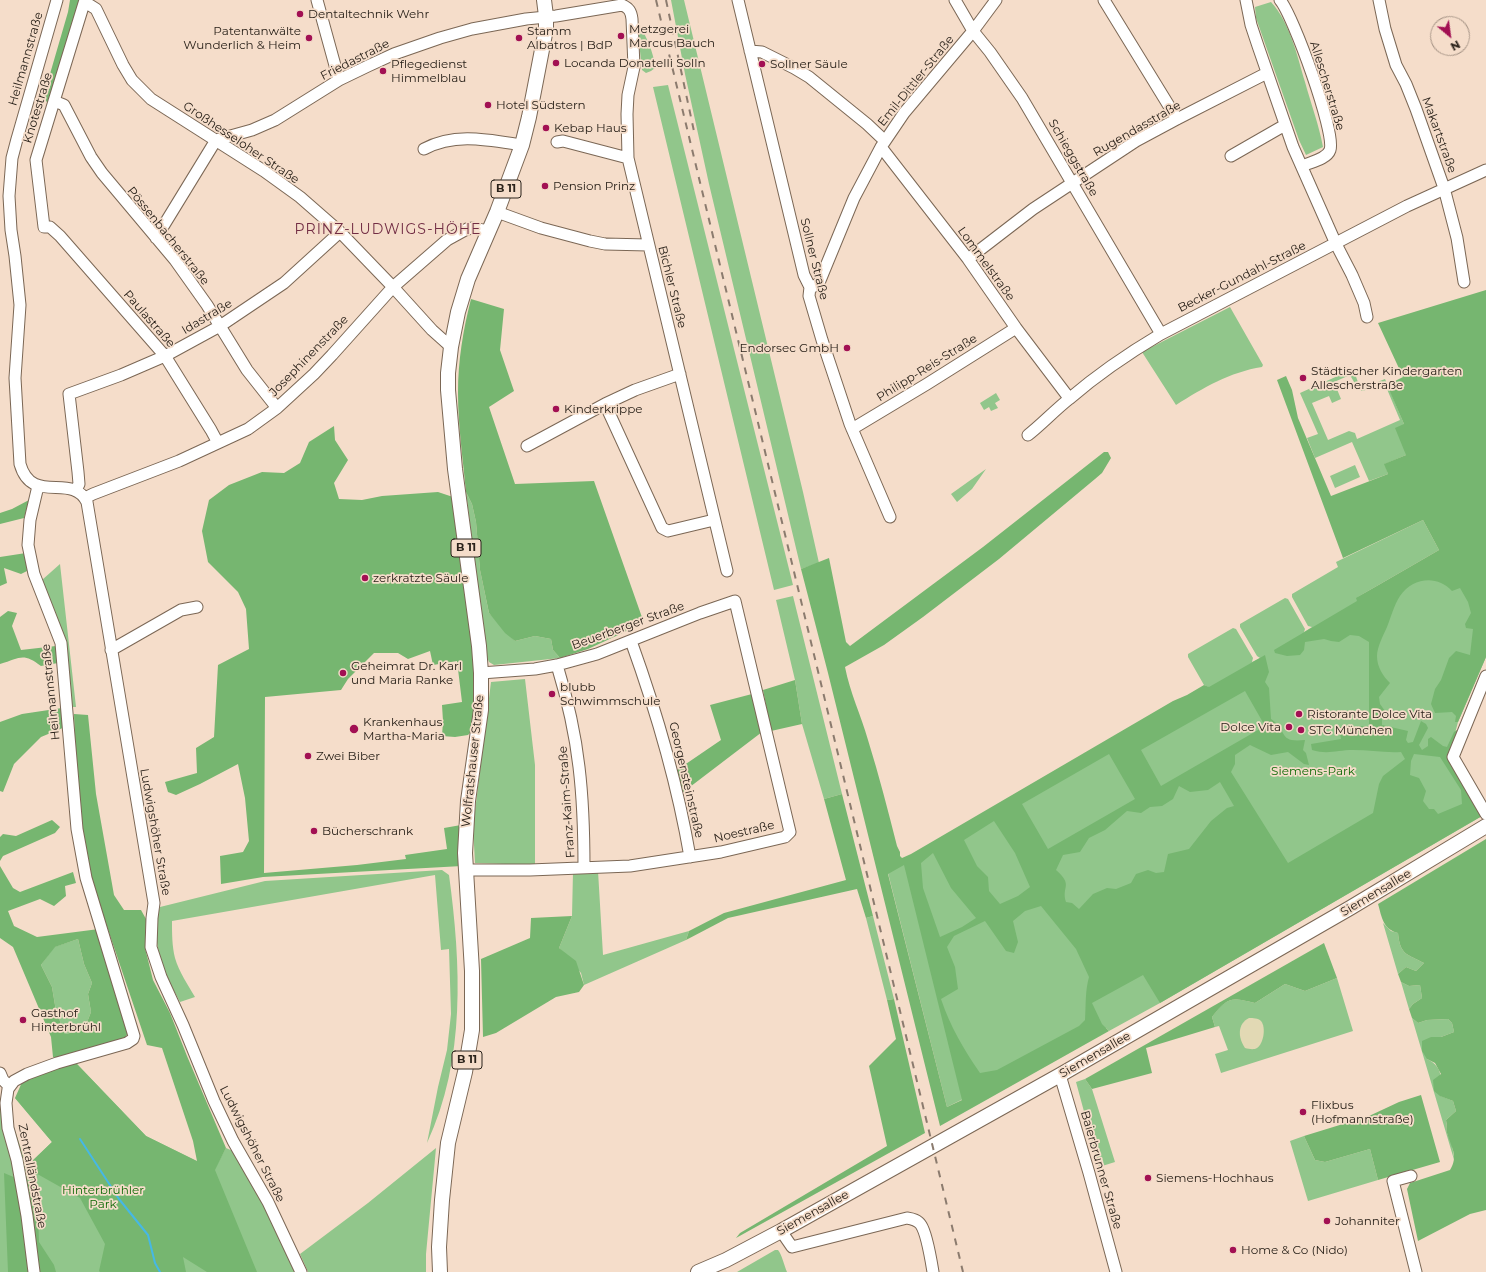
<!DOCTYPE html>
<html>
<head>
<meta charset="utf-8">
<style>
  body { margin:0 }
  #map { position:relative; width:1486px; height:1272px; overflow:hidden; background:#f5ddca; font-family:Montserrat,sans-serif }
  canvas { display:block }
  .north { position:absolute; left:1430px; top:16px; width:40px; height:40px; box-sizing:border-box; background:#f5ddca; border:1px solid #a49284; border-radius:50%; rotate:151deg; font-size:11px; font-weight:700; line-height:16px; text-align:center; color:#2a221a }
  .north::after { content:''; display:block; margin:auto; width:14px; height:18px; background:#a21053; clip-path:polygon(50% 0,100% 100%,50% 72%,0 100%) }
</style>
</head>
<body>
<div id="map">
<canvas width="1486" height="1272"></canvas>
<div class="north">N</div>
</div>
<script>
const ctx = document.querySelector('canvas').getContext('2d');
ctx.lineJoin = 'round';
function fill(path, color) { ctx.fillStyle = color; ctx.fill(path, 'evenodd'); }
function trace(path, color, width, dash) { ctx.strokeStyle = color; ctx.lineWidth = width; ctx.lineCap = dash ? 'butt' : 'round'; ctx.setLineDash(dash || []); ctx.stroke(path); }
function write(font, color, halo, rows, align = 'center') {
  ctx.font = font + ' Montserrat,sans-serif'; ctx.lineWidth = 3.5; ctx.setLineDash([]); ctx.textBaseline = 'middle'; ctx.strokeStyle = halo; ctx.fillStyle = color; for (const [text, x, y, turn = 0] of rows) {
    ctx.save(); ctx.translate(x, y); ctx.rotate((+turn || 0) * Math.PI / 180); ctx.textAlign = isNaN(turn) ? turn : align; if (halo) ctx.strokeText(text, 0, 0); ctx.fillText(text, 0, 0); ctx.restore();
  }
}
const green = new Path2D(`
  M671,0h13l119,492 16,71 -18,6 -92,-385 -24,-110z
  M1271,2c19,21 26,53 34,80 6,22 14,43 18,65l-17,8 -7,-15 -43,-122 -1,-11z
  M637,23h2c7,14 15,29 16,45l-4,3 -5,2 -4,-3z
  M668,85l125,500 -19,5 -121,-503z
  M1230,307l33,58 -1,2c-32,5 -59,21 -86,38l-34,-53z
  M1351,370l3,1 5,14 -1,4 -8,-14 -16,7 7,17 -9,4 -3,-7 -17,7 16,37 21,-9 6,2 2,6 43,-19 -16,-38 -21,9h-2l1,-3 23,-9 19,45 2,31 -21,9 3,10 -19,7 -17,-39 -37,16 -8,-20 11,-4 -18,-41z
  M996,393l4,7 -5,3 3,5 -7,3 -2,-4 -5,3 -4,-7z
  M1355,465l5,12 -25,11 -5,-12z
  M986,469l-14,20 -15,13 -6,-8z
  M466,492l6,12 4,18 4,48 9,43 26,28 20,-5 16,3 2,11 7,8 -66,7 -5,-3 -2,-5z
  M1423,520l16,30 -83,48 130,-71v130l-28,65 -9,34 33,60 -322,187 -51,28 -3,-3 -159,79 -59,-234 320,-186 -4,-2 -16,-28v-3l45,-26 3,1 17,29 -1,4 8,-4 -3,-2 -17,-29v-3l45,-26 3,1 17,30 -1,3 8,-5 -4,-1 -16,-29v-3l46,-27 -2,-5z
  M60,564l16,143h-4l-6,-60 -13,-40 -11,-27z
  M793,596l49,198 -18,5 -22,-75 -7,-44 -19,-80z
  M525,679l10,86v100l-60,-2 -2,-36 18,-145z
  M442,870l7,5c12,89 17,185 -22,268l11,-56 9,-37 4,-36 -2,-65 -8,1 -6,-75 -263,46c0,12 0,25 3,37 4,14 13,27 20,39l-15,5c-16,-30 -31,-61 -20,-95l105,-26z
  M598,871l5,84 86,-24 -3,9 -102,45 -3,-12 -22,-25 13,-32 1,-44z
  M873,916l21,83 -7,1 -21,-82z
  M1383,923l8,8 7,2c2,22 9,21 26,30l-8,8 -10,-4 -8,7z
  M78,939l6,25 8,19 -4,11 3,18 -7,18 -19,4 -9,-23 -4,-24 -11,-22 13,-18z
  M1337,978l16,53 -132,42 -6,-19 13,-4 -9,-24 -4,1 -3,-10c15,-20 19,-20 43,-14l30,-19 20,7z
  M1401,982l8,4 11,-1 2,13 -9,6 -4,5z
  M1412,1018l6,5 9,-3 21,-1 4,4 2,9 -13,5h-10l-4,22c17,8 14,21 14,37l12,5 3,10 -10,9 1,13 5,12 3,18z
  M76,1063l70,73 68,34 12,-22 7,3 30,53 34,68h-297v-167l11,13 13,40 4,7 24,-23 -37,-44z
  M1085,1079l7,10 23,73 -16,5 -23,-85z
  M1304,1136l11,24 10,2 45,-13 8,31 -70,21 -18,-60z
  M436,1148l-10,106v18h-118l-8,-18 68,-51z
  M775,1250h3c4,5 6,15 9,22h-50z`);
const forest = new Path2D(`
  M70,0h9l-31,103 -5,-5 25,-86z
  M1486,290v367l-28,65h-3l1,-6 -4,-4 -17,1 -4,-9 4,-15 6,-9 8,-22 7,-7 14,4 3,-26 -7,-1 -1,-4 6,-11 -3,-11 -8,-14 -8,3c-15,-17 -40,-13 -52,5 -6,9 -9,21 -13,31 -4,9 -10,20 -10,29 0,11 6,20 13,27l-11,14 1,7 5,7 -3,8v6l26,6 -2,9 2,3 5,-1 8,-21 5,3 2,4 -9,17 3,5 6,-4v-7l3,-2 12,9 4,1 7,-15 3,-2 1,2 -8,20 32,64 -322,187 -17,-28 -51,28 10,21 7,7 -169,95 -112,-453 -27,-104 28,-11 17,84 4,4 133,-99 121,-95h4l3,6 -9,15 -7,6 -96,80 -76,58 -39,28 -39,22c5,26 16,48 23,73 11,35 20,71 29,106l3,6v4l2,2 9,-4 262,-153 14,-6 17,-10 5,2 56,-32 4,17 -4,10 4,6 2,31c18,12 6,24 34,21l-2,10 3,3 3,12 -5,-1 -16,-12 -17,3 -21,-10 -15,10v9l-4,8 57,91 85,-50 6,-29 4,-8 22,-17 -4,-7c-16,1 -32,-2 -48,-2 -16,0 -25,5 -41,0l-1,-6 30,-5 -2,-12 30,-1v-84l-10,-6 -9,-1 -11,7 -8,-1 -7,-2 -19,3 -1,8 -4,5 -13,1 -12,-3 -1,-3 83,-49 -1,-3 83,-48 -16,-30 -80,38 -66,-178 9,-4 6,14 6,28 33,78 57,-22 -4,-10 22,-9 -11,-27 9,-4 -17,-39 16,-8 -25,-54zM1245,691l20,35 -104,60 -20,-36zM1109,754l26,45 -87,50 -26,-45zM1414,754l26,3 21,33 1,14 -24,10 -4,-5h-5l-6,-8 3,-10 -7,-13 -9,-3 1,-14zM1220,782l14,24 -7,2 -16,13 -22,28 -21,5 -4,18 -8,1 -8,-3 -12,4 -5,9 -15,6 -9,-1 -14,6 -14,15 -7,-6 -6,-1c-5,-16 8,-16 -10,-32l7,-15 17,-3 9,-14 16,-8 22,-19 14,2 9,-6 12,-1 11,-7 6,-13 11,6 18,-2zM994,821l21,32 15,34 -12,9 -18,8 -11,-13 -1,-14 -11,-11 -13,-26zM933,853l18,35 25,30 -14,9 -22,10 -17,-49 -2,-25zM904,865l58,235 -15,7 -59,-233zM1041,906l35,43 13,28c-4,14 -3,28 -4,43l-6,6 -82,44 -17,3c-16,-23 -30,-47 -39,-74l17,-10 -3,-22 -8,-20 7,-11 31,-15 21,30 8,2 4,-11 -5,-21 12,-10z
  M471,299l33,10 -4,41 14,41 -25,16 26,77 79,-3 50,142 -56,26 -28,9 -7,-8 -2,-11 -16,-3 -20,5 -10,-8 -16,-20 -9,-43 -4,-48 -4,-18 -6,-12c-3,-33 -8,-66 -8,-99 0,-32 5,-63 13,-94z
  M334,426l1,14 13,20 -14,23 5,16 23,1 20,-4 56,-4 15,5 20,144 2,59 -3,31 -4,4 -13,2 -13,-1 1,-15 -1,-16 20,-3 -5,-41 -24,4 -3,-14 -22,8 -10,-6h-24l-26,26 -7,11 -76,7 -1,176 93,-8 49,-6 -1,-4 42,-6 -3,-21 17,-3 1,41 -199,11 -42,7 -1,-28 23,-4 6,-11 -4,-43 -7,-34 -38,20 -24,11 -8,-3 -3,-10 32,-9 -1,-25 18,-11 4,-72 31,-16 -3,-40 -8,-17 -30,-30 -6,-31 7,-31 20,-15 33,-13 22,1 16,-10 9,-21z
  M29,500l-5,18 -24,6v-11l12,-4z
  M26,553l1,18 -6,3 -17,-6 3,15 -7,3v-29z
  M8,611l9,2 -5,13 9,24 35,-4 2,17 -17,3c-18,-14 -21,-8 -41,-2v-47z
  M795,680l7,44 -31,7 -8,-41z
  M752,694l10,38 -80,61 -5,-23 44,-30 -11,-35z
  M62,708l3,19 -24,10 -27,27 -11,28 -3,-1v-69l22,-8z
  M74,714l14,1 8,79 18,101 10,15h17l5,9 -1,29 8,32 17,33 17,43 39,92 -11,22 42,102h-50l-24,-15 3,15h-86l-1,-1 6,-27 -25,-46 -48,-27 -4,-6 24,-23 -37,-44 8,-18 27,-10 26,-7 70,73 51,25 -4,-20 -31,-93 -15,-3 -54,-160 -9,-40 -8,-71z
  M842,794l31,122 -7,2 -9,-29 -129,29 -42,22 3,-9 35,-18 122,-33 -22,-81z
  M52,820l8,7 -5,6 -52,23 -3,5v-24l3,-3 13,2z
  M1486,839v371l-16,4 -52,27 -11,-52 3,-6 40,-13c9,-14 1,-23 -3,-37 -1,-4 0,-9 -1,-13l10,-9 -3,-10 -13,-5 -6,-5 -1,-11 8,-6 -6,-11 -8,-4 -5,-8v-10l9,-4h10l13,-5 -2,-9 -4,-4 -21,1 -9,3 -6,-5 -3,-9 4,-5 9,-6 -2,-13 -11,1 -8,-4 -3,-8 8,-7 10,4 8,-8c-17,-9 -24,-8 -26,-30 -15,-4 -16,-15 -20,-29z
  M0,866l13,22 7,4 53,-20 3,11 -11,3 1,10 -12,10 -14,-7 -32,12 6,15 23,11 62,-8 29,104 -4,6 -67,21 -4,-3 -2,-20 -38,-90 -13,-9zM78,939l6,25 8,19 -4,11 3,18 -7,18 -19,4 -9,-23 -4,-24 -11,-22 14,-18z
  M572,916l-13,32 17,13 8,24 -5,7 -23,5 -60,36 -13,4 -2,-78 49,-21 1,-20z
  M1324,943l13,35 -32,13 -20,-7 -30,19c-25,-6 -27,-6 -43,14l3,10 -69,21 6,25 -60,16 -7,-10z
  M894,999l31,134 -189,105 4,-5 147,-87 -18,-80 27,-27 -9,-39z
  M1421,1095l19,67 -62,18 -8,-31 -45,13 -10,-2 -11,-24 65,-20 30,-14z
  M4,1173l31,13 7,19 -4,9 1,28 15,23 2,7h-48z`);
const sand = new Path2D(`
  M1249,1018c4,0 9,0 12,3 5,6 3,22 -4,27 -3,2 -8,1 -12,0 -7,-10 -8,-24 4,-30z`);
const stream = new Path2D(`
  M80,1139l39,60 29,36 7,28 5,9`);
const minor = new Path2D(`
  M57,0l-40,139 -5,19 -3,38 2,34 4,26 5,49 -5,73 5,86c12,42 52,8 67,38l67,401 -2,15 -1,29 10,30 22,48 31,76 19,40 35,61 33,70
  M85,0l-49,160 8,67h6l10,9 105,120 46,74 7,13
  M317,0l22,80
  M738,0l66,275 6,12 -1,9 13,44 28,84 40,93
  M955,0l18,31 17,21 32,46 139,236
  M1104,0l73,119
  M1246,0l5,25 7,21 35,101 43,97 16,31 12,28 3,14
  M1280,0c13,15 56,133 50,150 -3,9 -19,12 -28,16
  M1379,0l6,29 11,36 10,19 10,25 28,79 13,50 7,44
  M85,2l11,7 27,56 9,15 19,19 113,72 36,26 40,35 53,55 39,43 19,17
  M750,51l12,1 32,16 15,9 58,47 18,17
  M54,101l10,4 27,52 11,16 73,87 32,45 40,65 30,38
  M557,142l6,-1 65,17
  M881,147l87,112 48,69 53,70
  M424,149c31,-17 65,-9 98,-4
  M1231,156l54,-31
  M497,212l44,16 49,13 15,3 43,1
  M156,238l60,-98 36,-10 23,-10 64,-40 29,-14 26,-12 46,-16 32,-9 54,-10 30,-3 66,-11c7,3 9,6 10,14l2,48 -6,28 -1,19 1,44 99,413
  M968,259l65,-50 103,-68 41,-22 90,-46
  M810,287l5,-1 4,-3 35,-85 27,-51 23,-34 69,-82 23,-31
  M605,404l57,124 6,3 46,-11
  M852,429l75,-45 89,-56
  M1028,435c14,-11 27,-25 41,-36 29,-25 60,-46 92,-65l246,-128 79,-36
  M527,446l78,-42 30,-14 45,-16
  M76,490l3,-6 -1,-12 -9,-78 52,-19 44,-19 55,-30 64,-43 56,-51
  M85,498l8,-4 86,-33 69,-32 29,-21 37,-34 18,-19 61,-68 54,-47 20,-11 6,-1 15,3
  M631,641c26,72 46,140 59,216
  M111,650l70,-40 16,-3
  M557,665c10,33 18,67 22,102 4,33 5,67 5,101
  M1486,676l-33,81 33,57
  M466,870h64l100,-4 91,-14 64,-15 5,-5 -55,-231 -35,12 -103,41 -40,11 -22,4 -54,4
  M0,1073l3,7 6,6
  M1060,1075l29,98 27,99
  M1411,1176l-18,5 23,91
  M781,1231l11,16 115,-29c6,1 11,2 14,7 6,9 10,35 12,47
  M34,1272l-7,-56 -10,-56 -9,-32 -2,-25 2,-14 6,-8 13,-7 30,-11 70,-20 6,-4 1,-3 -48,-158 -9,-49 -16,-186 -27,-69 -6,-29 2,-25 8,-34`);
const major = new Path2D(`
  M440,1272l-1,-25 3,-47 6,-57 17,-71 7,-42v-59l-7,-118 3,-52 13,-91v-37l-2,-27 -24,-177 -7,-79v-17l3,-26 7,-35 10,-33 29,-67 25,-67 7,-28 17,-88v-13l-2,-16
  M698,1272l28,-12 55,-29 279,-156 290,-167 136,-82`);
const rail = new Path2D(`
  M656,0l307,1272
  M666,0l29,136`);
const markers = [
  [300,14,4,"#a21053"],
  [621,36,4,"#a21053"],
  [309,38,4,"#a21053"],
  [519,38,4,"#a21053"],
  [556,63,4,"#a21053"],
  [762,64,4,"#a21053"],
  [383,71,4,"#a21053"],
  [488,105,4,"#a21053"],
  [546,128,4,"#a21053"],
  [545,186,4,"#a21053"],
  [847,348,4,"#a21053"],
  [1303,378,4,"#a21053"],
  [556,409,4,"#a21053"],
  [365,578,4,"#a21053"],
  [343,673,4,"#a21053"],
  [552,694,4,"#a21053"],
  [1299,714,4,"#a21053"],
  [1289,727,4,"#a21053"],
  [354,729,5,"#a21053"],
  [1301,730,4,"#a21053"],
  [308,756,4,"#a21053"],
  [314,831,4,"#a21053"],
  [23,1020,4,"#a21053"],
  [1303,1112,4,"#a21053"],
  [1148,1178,4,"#a21053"],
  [1327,1221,4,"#a21053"],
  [1233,1250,4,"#a21053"]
];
const shields = [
  [506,189,30],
  [466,548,30],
  [467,1060,30]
];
const shieldNames = [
  ["B 11",506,189],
  ["B 11",466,548],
  ["B 11",467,1060]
];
const poiNames = [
  ["Dentaltechnik Wehr",308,14],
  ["Metzgerei",629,29],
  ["Marcus Bauch",629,43],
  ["Patentanwälte",301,31,"right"],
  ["Wunderlich & Heim",301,45,"right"],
  ["Stamm",527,31],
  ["Albatros | BdP",527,45],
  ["Locanda Donatelli Solln",564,63],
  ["Pflegedienst",391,64],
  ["Himmelblau",391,78],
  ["Sollner Säule",770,64],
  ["Hotel Südstern",496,105],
  ["Kebap Haus",554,128],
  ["Pension Prinz",553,186],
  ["Endorsec GmbH",839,348,"right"],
  ["Städtischer Kindergarten",1311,371],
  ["Allescherstraße",1311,385],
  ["Kinderkrippe",564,409],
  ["zerkratzte Säule",373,578],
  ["Geheimrat Dr. Karl",351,666],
  ["und Maria Ranke",351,680],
  ["blubb",560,687],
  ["Schwimmschule",560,701],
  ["Ristorante Dolce Vita",1307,714],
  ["Krankenhaus",363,722],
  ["Martha-Maria",363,736],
  ["Dolce Vita",1281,727,"right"],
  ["STC München",1309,730],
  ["Zwei Biber",316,756],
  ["Bücherschrank",322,831],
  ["Gasthof",31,1013],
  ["Hinterbrühl",31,1027],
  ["Flixbus",1311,1105],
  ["(Hofmannstraße)",1311,1119],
  ["Siemens-Hochhaus",1156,1178],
  ["Johanniter",1335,1221],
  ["Home & Co (Nido)",1241,1250]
];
const streetNames = [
  ["Heilmannstraße",26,59,-74],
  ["Friedastraße",355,60,-27],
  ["Emil-Dittler-Straße",916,81,-51],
  ["Allescherstraße",1327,86,73],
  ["Knotestraße",38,108,-73],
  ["Rugendasstraße",1137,129,-30],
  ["Makartstraße",1439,135,70],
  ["Großhesseloher Straße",241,143,34],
  ["Schieggstraße",1073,158,60],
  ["Pössenbacherstraße",168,236,51],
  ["Sollner Straße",814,259,76],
  ["Lommelstraße",986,264,54],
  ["Becker-Gundahl-Straße",1242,277,-27],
  ["Bichler Straße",672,287,76],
  ["Idastraße",207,317,-31],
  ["Paulastraße",149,319,49],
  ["Josephinenstraße",309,356,-46],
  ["Philipp-Reis-Straße",927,368,-32],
  ["Beuerberger Straße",628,626,-20],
  ["Heilmannstraße",51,692,-96],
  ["Wolfratshauser Straße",473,761,-84],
  ["Georgensteinstraße",686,780,77],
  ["Franz-Kaim-Straße",567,802,-94],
  ["Ludwigshöher Straße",155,832,80],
  ["Noestraße",744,832,-13],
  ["Siemensallee",1376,893,-31],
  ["Siemensallee",1095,1055,-30],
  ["Ludwigshöher Straße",252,1144,63],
  ["Baierbrunner Straße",1101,1170,74],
  ["Zentralländstraße",32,1176,79],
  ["Siemensallee",813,1213,-29]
];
const parkNames = [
  ["Siemens-Park",1313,771],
  ["Hinterbrühler",103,1190],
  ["Park",103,1204]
];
const quarterNames = [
  ["PRINZ-LUDWIGS-HÖHE",388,230]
];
fill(green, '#91c68b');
fill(forest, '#76b670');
fill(sand, '#e2d9b4');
trace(stream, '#46b8e5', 2);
trace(minor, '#7b6755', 13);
trace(major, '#7b6755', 16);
trace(minor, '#fff', 11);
trace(major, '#fff', 14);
trace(rail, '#8b7b6e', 2, [7, 7]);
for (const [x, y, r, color] of markers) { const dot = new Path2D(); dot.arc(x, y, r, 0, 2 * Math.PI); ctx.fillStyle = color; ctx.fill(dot); trace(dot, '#f5ddca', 1.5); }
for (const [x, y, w] of shields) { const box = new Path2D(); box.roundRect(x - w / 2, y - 9, w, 18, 3); ctx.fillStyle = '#f5ddca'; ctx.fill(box); trace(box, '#2a221a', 1); }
write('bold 11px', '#2a221a', null, shieldNames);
write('12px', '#2a221a', '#f5ddca', poiNames, 'left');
write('12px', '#2a221a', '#f5ddca', streetNames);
write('12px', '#0f6a07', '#f5ddca', parkNames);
ctx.letterSpacing = '1px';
write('14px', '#722d44', '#f5ddca', quarterNames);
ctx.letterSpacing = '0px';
</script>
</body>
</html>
